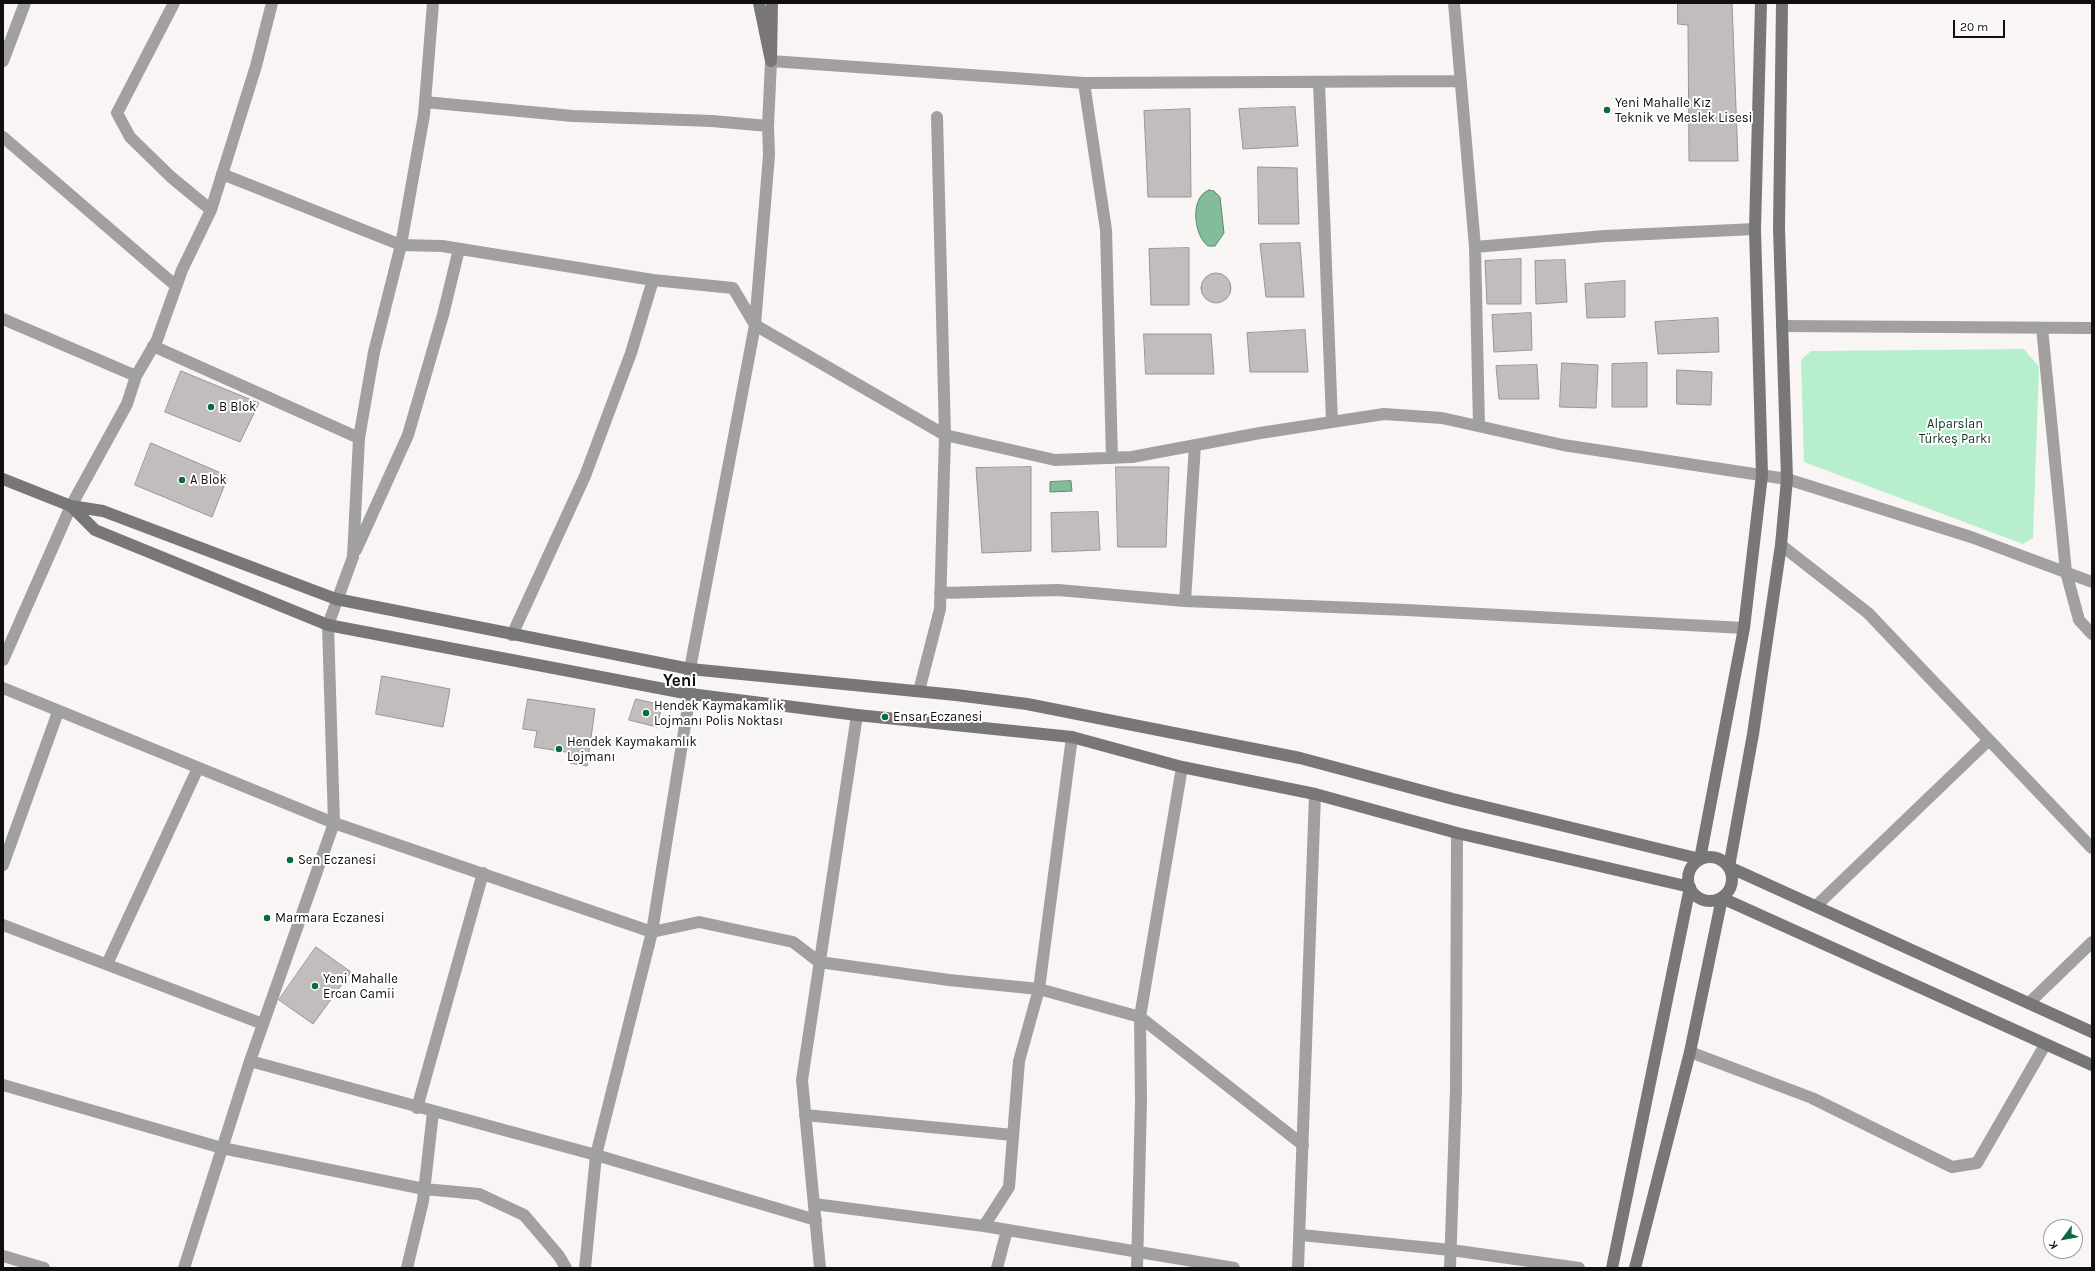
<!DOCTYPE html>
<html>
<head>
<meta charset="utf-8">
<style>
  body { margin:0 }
  #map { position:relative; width:2095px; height:1271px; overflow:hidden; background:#f9f5f4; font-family:Karla,sans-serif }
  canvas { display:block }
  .frame { position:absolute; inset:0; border:4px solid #100e0e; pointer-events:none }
  .north { position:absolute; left:2043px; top:1219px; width:40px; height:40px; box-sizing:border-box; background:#fff; border:1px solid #9f9f9f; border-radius:50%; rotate:238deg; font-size:11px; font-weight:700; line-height:16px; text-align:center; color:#100e0e }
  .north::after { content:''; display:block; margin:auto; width:14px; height:18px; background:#096b40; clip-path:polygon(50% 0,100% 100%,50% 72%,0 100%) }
  .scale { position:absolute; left:1953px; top:20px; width:52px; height:18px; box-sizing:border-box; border:2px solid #100e0e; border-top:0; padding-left:5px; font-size:12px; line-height:14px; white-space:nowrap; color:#100e0e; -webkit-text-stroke:3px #fff; paint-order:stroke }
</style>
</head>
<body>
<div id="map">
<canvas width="2095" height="1271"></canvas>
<div class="frame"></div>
<div class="north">K</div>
<div class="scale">20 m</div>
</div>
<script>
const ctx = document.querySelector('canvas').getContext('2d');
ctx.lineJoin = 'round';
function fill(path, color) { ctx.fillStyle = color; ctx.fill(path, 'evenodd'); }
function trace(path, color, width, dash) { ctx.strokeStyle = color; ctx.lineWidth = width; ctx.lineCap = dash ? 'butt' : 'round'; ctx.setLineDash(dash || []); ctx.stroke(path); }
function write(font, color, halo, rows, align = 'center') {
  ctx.font = font + ' Karla,sans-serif'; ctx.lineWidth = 4; ctx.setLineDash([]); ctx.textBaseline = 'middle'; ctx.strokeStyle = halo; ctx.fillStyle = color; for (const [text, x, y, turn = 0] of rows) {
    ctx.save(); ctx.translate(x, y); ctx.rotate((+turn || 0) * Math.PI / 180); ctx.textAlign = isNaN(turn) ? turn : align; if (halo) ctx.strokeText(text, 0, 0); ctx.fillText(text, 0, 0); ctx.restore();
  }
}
const green = new Path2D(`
  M2024,349l15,18 -6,171 -10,6 -219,-82 -3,-102 10,-9z`);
const water = new Path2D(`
  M1209,190l5,1 6,6 4,36 -9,13h-7c-14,-10 -19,-49 1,-56z
  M1071,481l1,10 -22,1v-10z`);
const building = new Path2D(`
  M1678,3h54l6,158h-49l-1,-136 -10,-1z
  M1295,107l3,39 -55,3 -4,-40z
  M1190,109l1,88h-43l-4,-86z
  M1258,167l39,1 2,56h-40z
  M1300,243l4,54h-38l-6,-53z
  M1189,248v57h-38l-2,-56z
  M1521,259v45h-34l-2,-43z
  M1565,260l2,42 -31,2 -1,-43z
  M1201 288a15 15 0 1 1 30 0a15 15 0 1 1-30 0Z
  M1625,281v36l-38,1 -2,-34z
  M1531,313l1,37 -38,2 -2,-37z
  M1718,318l1,34 -61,2 -3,-32z
  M1305,330l3,42h-58l-3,-39z
  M1144,334h67l3,40h-68z
  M1562,363l36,2 -2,43 -36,-1z
  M1647,363v44h-35v-43z
  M1537,365l2,34h-40l-3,-33z
  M1677,370l35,2 -1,33 -34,-1z
  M181,371l78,32 -19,39 -75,-30z
  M151,443l77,33 -16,41 -77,-32z
  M1031,467v84l-49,2 -6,-85z
  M1116,467h53l-3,80h-48z
  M1098,512l2,38 -48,2 -1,-39z
  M382,676l68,13 -7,38 -67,-13z
  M528,699l67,10 -8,57 -17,-3 2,-10 -38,-6 3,-16 -14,-2z
  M636,699l26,6 -5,22 -28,-7z
  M316,947l35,25 -38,52 -34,-24z`);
const street = new Path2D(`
  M174,3l-57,110 13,24 41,40 40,33
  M1454,3l21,244
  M3,61l22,-58
  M1319,82l13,340
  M1084,83l22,147 6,228
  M425,102l148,14 139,5 56,5
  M3,137l173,149
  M222,174l179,71 41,1 211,34 80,8 22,37 190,110 110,25 77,-3 128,-24 124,-19 58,4 121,27 224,34 184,58 121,45
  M3,319l133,57
  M1782,326l310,2
  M2042,328l24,244 13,48 13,14
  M153,346l206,92
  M1479,426l-4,-179 130,-11 150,-7
  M1781,545l87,68 224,235
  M356,550l52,-115 35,-120 16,-66
  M940,593l118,-3 127,11 221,9 338,18
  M1185,601l10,-156
  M512,635l73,-159 46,-123 22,-73
  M3,660l68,-154 56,-102 9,-28 21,-36 25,-70 29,-60 45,-144 16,-63
  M3,688l331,135 318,109 47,-10 94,20 26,20 130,18 90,9 101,28 163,128
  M919,691l21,-82 5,-174 -8,-318
  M3,865l55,-153
  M1816,906l173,-166
  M3,925l260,99
  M107,964l91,-196
  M2029,1003l63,-61
  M1690,1052l122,46 140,69 25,-4 68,-118
  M250,1061l346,94 220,65
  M3,1085l219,63 202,41 55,5 45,21 35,41 7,12
  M417,1108l66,-235
  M805,1115l208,20
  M814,1204l170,22 25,-39 10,-126 20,-72 33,-252
  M984,1226l250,42
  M1301,1235l150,15 128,18
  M3,1256l41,12
  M184,1268l66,-207 84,-238 -6,-198 25,-68 6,-119 15,-86 27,-107 23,-130 9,-112
  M407,1268l16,-67 10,-89
  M585,1268l11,-113 56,-223 38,-238v-25l65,-344 14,-170 -1,-29 3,-65 313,22 377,-2
  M820,1268l-18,-188 55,-365
  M997,1268l10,-38
  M1137,1268l4,-167 -1,-84 42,-250
  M1298,1268l17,-474
  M1450,1268l6,-178 1,-257`);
const secondary = new Path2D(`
  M759,3l12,58 1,-58
  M1782,3l-3,225 8,251 -6,66 -28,189 -24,133 363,165
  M3,479l68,27 32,5 233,88 354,70 266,26 71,9 273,54 153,41 247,60 44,-231 18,-153 -7,-246 6,-226
  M71,506l24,24 233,95 362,69 167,21 215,22 110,30 133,27 142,39 233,54 -78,381
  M1688 879a22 22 0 1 1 44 0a22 22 0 1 1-44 0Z
  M1635,1268l55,-216 32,-154 370,167`);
const markers = [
  [1607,110,4,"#096b40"],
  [211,407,4,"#096b40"],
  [182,480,4,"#096b40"],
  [646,713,4,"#096b40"],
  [885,717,4,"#096b40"],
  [559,749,4,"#096b40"],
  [290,860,4,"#096b40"],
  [267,918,4,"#096b40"],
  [315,986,4,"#096b40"]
];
const poiNames = [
  ["Yeni Mahalle Kız",1615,103],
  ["Teknik ve Meslek Lisesi",1615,118],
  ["B Blok",219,407],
  ["A Blok",190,480],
  ["Hendek Kaymakamlık",654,706],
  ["Lojmanı Polis Noktası",654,721],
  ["Ensar Eczanesi",893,717],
  ["Hendek Kaymakamlık",567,742],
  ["Lojmanı",567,757],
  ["Sen Eczanesi",298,860],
  ["Marmara Eczanesi",275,918],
  ["Yeni Mahalle",323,979],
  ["Ercan Camii",323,994]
];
const parkNames = [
  ["Alparslan",1955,424],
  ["Türkeş Parkı",1955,439]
];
const districtNames = [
  ["Yeni",680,681]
];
fill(green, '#b7efcc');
fill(water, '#83bc99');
trace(water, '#60886f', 1);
fill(building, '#c0bdbc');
trace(building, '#999594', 1);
trace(street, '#a2a09f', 12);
trace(secondary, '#797776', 12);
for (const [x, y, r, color] of markers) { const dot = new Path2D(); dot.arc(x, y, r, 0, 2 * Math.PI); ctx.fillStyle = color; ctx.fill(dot); trace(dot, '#fff', 1.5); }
write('13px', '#100e0e', '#fff', poiNames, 'left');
write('13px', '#0b3922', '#fff', parkNames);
write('bold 17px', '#100e0e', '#fff', districtNames);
</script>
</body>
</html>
